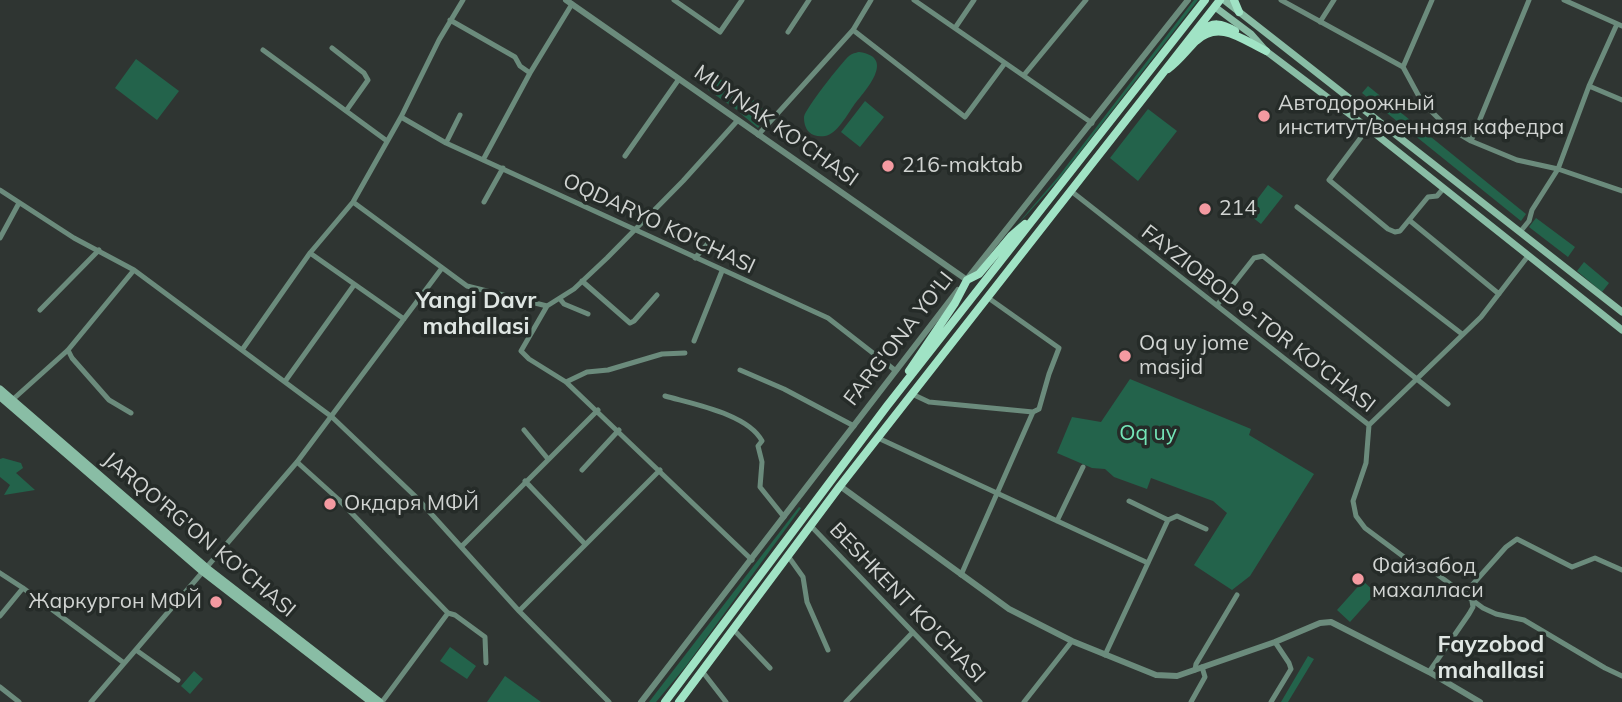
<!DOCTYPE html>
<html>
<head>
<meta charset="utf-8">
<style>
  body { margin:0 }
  canvas { display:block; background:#2f3532 }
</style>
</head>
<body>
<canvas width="1622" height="702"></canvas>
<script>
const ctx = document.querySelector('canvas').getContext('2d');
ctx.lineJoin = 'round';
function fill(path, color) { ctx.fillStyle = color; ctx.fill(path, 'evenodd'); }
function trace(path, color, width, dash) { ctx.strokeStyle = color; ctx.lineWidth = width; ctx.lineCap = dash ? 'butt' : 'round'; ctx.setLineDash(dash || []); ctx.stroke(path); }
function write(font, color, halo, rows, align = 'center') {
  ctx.font = font + ' Mulish,sans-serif'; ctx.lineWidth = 7; ctx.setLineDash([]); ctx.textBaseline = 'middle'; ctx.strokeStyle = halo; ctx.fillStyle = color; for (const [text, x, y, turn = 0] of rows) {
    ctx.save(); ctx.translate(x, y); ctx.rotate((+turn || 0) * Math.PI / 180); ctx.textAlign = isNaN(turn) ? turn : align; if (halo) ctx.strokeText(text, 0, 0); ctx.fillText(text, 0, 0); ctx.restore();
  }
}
const green = new Path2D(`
  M1194,0h4l-138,178 -51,56 49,-57z
  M859,52c38,5 6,39 -5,53 -7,10 -17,29 -29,31 -6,1 -12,0 -16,-4 -4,-4 -5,-10 -5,-15 1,-8 38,-55 45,-61 4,-3 6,-3 10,-4z
  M136,59l43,32 -22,29 -42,-32z
  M717,77l29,20 -9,13 -29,-20z
  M1368,86l158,128 -5,7 -159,-128z
  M752,99l17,15 -11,14 -18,-15z
  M865,101l19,16 -24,30 -19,-15z
  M1148,109l29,22 -39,50 -28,-23z
  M1268,185l15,11 -22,28 -14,-11z
  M1536,218l39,29 -7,10 -39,-30z
  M1584,262l25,21 -7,9 -25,-21z
  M1130,379l121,50 -2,6 65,39 -64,102 -18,14 -38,-25 33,-52 -14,-12 -62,-23 -4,11 -33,-12 -9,-8 -13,-1 -35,-15 15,-36 29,5z
  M3,458l18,5 2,5 -7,5 19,17 -31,5 6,-10 -10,-8v-18z
  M799,507l2,1 -115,158 -30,36h-7z
  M1363,581l13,12 -26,29 -13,-12z
  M450,647l26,19 -9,13 -27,-18z
  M1308,656l6,3 -26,43h-7z
  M194,671l9,8 -13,15 -9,-8z
  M505,676l36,26h-54z`);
const minor = new Path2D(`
  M674,0l46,32 22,-32
  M914,0l178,123
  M1281,0l122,67 19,35 24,24 25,15 46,19 41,9 64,22
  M1564,0l58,26
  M450,20l65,37 5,9 10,7
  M1320,22l14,-22
  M955,28l19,-28
  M853,30l112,87 40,-54
  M788,32l21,-32
  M332,48l32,25 4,7 -22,31
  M263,50l124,91
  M1403,67l29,-67
  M1024,75l62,-75
  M1589,86l33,14
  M401,117l45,26 382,175 68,53
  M1368,128l-39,52 59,49 7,3 5,-1 28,-34 9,-1 6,-7
  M758,135l95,-105 18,-30
  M1471,141l58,-141
  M446,143l14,-28
  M625,156l54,-77
  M483,160l47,-87 42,-69
  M0,190l74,48 60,32 198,147 84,80 103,114 90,91
  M1071,191l298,234 -3,38 -13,38 3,15 9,12 39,29 19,7 60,44 13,6 28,6 81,48 17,8
  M353,202l114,84 80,20 27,-17 33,-31 76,-77 55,-61
  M484,202l19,-34
  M1297,207l165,127
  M1409,220l90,74
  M1520,232l9,-11 3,-11 26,-41 31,-83 28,-62
  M0,238l19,-35
  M310,253l94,66
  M695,258l16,-18
  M582,281l48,42 4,-2 23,-26
  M560,299l4,5 24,10
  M1217,305l37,-47 9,-2 185,148
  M547,306l-26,45 8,8 37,23 186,178
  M40,310l59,-60
  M694,341l28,-70
  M68,350l4,8 37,42 22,13
  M242,350l68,-97 43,-51 48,-85 38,-77 24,-40
  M740,370l44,19 70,37
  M286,380l68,-95
  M566,382l21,-10 21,-2 54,-16 23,-1
  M912,394l17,8 104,10
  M665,396c28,8 83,18 97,45l-4,5 4,16 -2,25 24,30
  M10,402l58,-52 66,-80
  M1369,425l112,-108 47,-61
  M524,430l24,29
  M878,438l270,125
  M297,462l41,37 110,114 7,2 30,22 1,26
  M582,470l37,-40
  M525,481l60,63
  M1168,520l9,-4 29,13
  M1057,521l26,-54
  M810,525l170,177
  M462,546l136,-136
  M788,556l15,21 4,25 21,48
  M0,573l23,15 101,75
  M961,575l72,-163 6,-3 10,-35 10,-26 -72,-51
  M1465,593l41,-46 11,-8 55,28 23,-9 27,12
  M519,611l141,-141
  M0,616l23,-28
  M733,629l37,39
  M136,650l42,30
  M1105,655l63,-135 -39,-19
  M1195,670l1,-6 41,-69
  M702,671l24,31
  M1429,672l40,-58 4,-7 -1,-6
  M0,687l19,15
  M91,702l206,-240 145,-194
  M382,702l66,-89
  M846,702l67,-70
  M1024,702l48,-61
  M1191,702l14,-25 -3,-10
  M1271,702l20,-33 -2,-6 -14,-21`);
const tertiary = new Path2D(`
  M566,0l401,280
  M967,279l221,-279
  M840,486l169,123 63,32 84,34 21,1 98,-34 45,-19 11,-1 98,50 51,30
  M641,702l317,-412`);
const secondary = new Path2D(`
  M1224,0l398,312
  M1215,7l36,27 15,17 102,77 254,202
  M0,389l207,179 173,134
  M0,397l203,175 168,130`);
const primary = new Path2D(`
  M1234,0l5,12
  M1201,32c11,-11 21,-9 34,-1
  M1168,69c11,-8 18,-18 28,-28 23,-22 47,-1 70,10
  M909,371l46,-68 12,-23 12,-6 32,-38 14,-12
  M665,702l222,-296 318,-406
  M679,702l161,-216 380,-486`);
const markers = [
  [1264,116,7,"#f49aa1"],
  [888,166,7,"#f49aa1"],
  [1205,209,7,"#f49aa1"],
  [1125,356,7,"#f49aa1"],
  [330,504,7,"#f49aa1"],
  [1358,579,7,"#f49aa1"],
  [216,602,7,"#f49aa1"]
];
const poiNames = [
  ["Автодорожный",1278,104],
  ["институт/военнаяя кафедра",1278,128],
  ["216-maktab",902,166],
  ["214",1219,209],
  ["Oq uy jome",1139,344],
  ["masjid",1139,368],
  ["Окдаря МФЙ",344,504],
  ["Файзабод",1372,567],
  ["махалласи",1372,591],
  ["Жаркургон МФЙ",202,602,"right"]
];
const streetNames = [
  ["MUYNAK KO'CHASI",776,126,35],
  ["OQDARYO KO'CHASI",659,224,25],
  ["FAYZIOBOD 9-TOR KO'CHASI",1258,319,38],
  ["FARG'ONA YO'LI",899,339,-52],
  ["JARQO'RG'ON KO'CHASI",199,535,40],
  ["BESHKENT KO'CHASI",907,603,46]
];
const parkNames = [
  ["Oq uy",1148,434]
];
const neighbourhoodNames = [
  ["Yangi Davr",476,301],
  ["mahallasi",476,327],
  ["Fayzobod",1491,645],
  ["mahallasi",1491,671]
];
fill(green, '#23634b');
trace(minor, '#6b8b7c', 5);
trace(tertiary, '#6b8b7c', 6);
trace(secondary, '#89bda5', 7);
trace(primary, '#a0e3c5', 8);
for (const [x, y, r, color] of markers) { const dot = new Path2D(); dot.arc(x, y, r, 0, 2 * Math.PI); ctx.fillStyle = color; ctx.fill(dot); trace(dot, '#252b28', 2.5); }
write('21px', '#d1d4d2', '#252b28', poiNames, 'left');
write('21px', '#d1d4d2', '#252b28', streetNames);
write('21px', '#74e5b7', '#252b28', parkNames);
write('bold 23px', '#dfe6e3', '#252b28', neighbourhoodNames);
</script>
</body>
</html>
